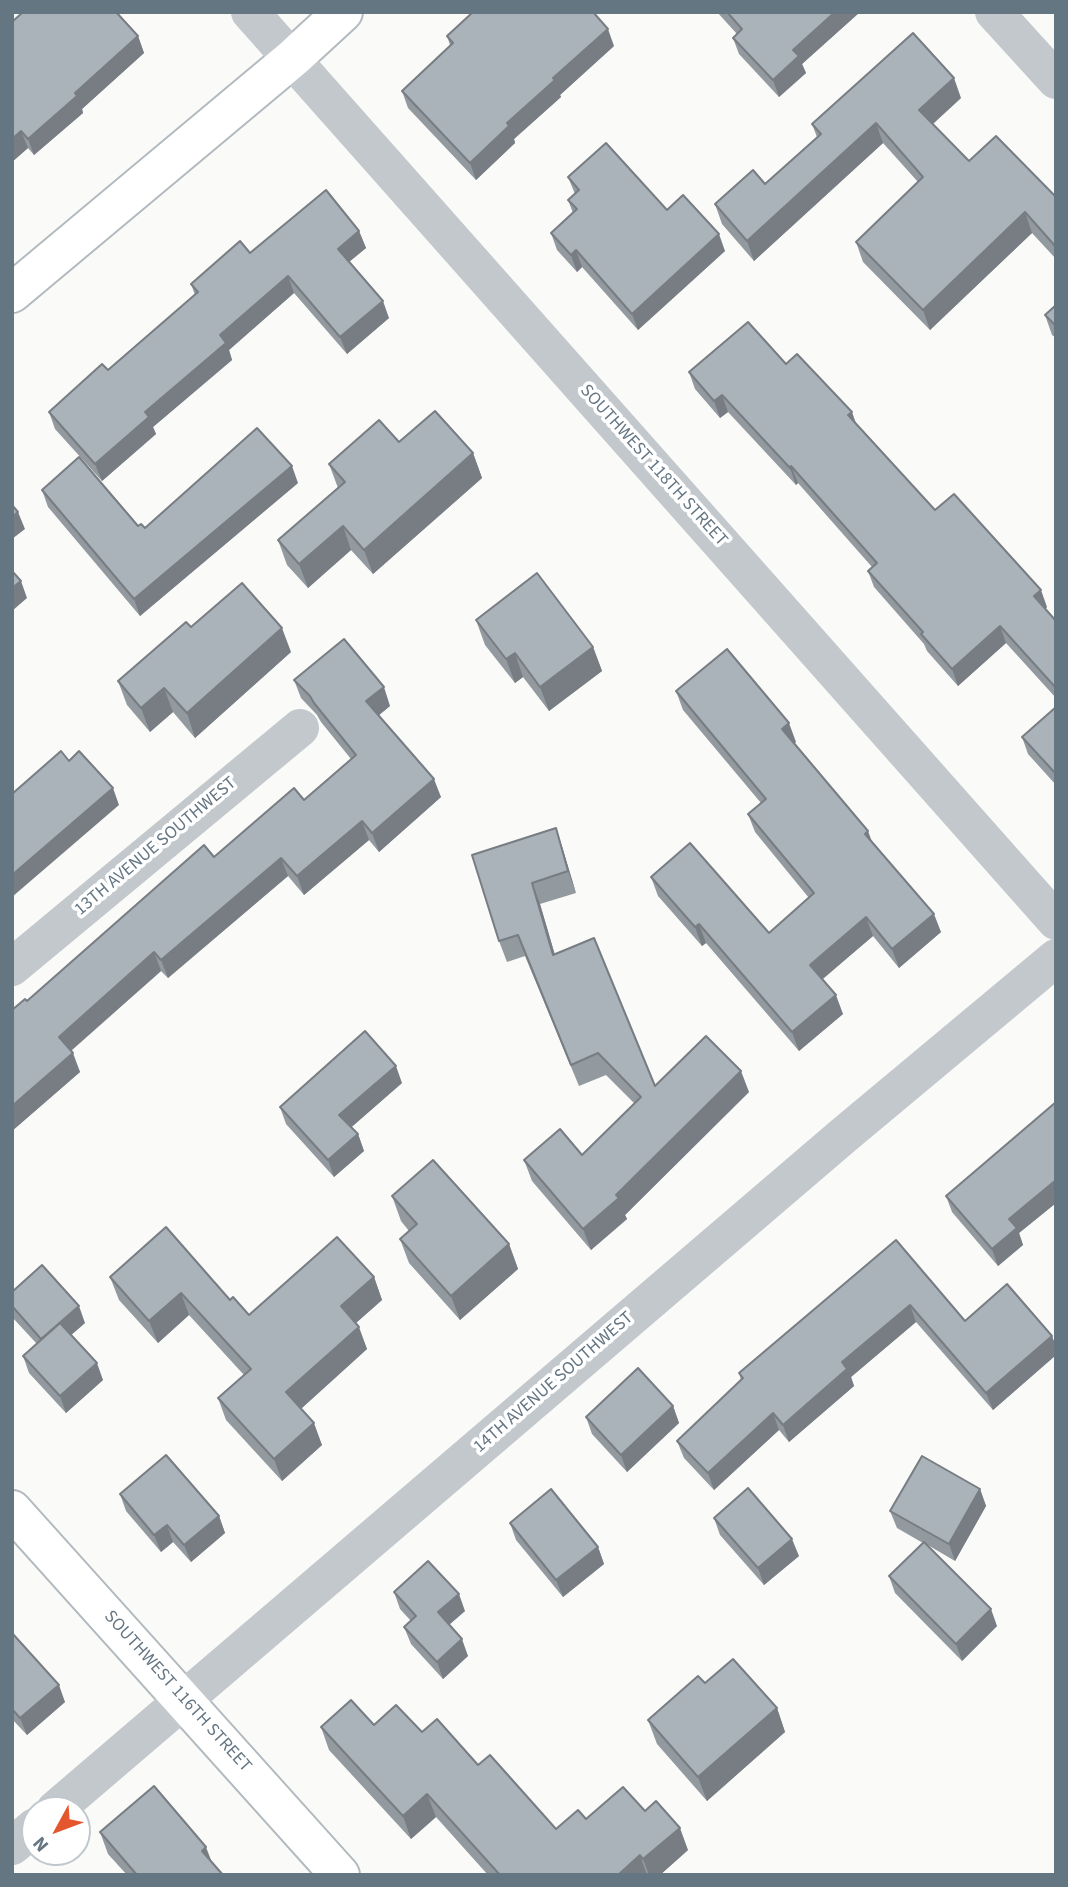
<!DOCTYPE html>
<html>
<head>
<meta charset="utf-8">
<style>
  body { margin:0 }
  #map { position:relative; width:1068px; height:1887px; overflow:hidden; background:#fafaf8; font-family:"Source Sans 3",sans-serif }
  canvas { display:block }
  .frame { position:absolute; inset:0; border:14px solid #657683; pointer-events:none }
  .north { position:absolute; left:21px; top:1796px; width:70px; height:70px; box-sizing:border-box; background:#fff; border:2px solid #c1c8cd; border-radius:50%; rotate:229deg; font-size:19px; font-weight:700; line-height:28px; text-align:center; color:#657683 }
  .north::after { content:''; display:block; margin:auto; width:24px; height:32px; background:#e4572e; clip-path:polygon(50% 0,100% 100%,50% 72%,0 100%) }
</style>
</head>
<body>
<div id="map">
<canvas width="1068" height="1887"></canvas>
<div class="frame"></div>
<div class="north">N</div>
</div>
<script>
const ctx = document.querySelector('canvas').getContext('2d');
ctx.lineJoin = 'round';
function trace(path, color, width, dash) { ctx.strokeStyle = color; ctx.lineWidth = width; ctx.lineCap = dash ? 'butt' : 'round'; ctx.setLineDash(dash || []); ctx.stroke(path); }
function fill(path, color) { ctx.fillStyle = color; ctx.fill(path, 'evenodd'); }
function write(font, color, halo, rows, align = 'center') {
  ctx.font = font + ' "Source Sans 3",sans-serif'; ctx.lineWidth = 7; ctx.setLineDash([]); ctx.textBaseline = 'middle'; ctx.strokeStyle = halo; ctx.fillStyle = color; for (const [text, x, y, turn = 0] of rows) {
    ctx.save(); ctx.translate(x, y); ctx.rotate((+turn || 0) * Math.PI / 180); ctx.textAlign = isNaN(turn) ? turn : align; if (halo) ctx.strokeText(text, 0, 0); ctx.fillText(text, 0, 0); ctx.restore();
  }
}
const street = new Path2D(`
  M250,12l806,909
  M994,12l62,68
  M12,967l288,-239
  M55,1810l789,-675 212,-177
  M12,1846l23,-19`);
const secondary = new Path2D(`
  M12,293l281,-235 50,-46
  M12,1510l328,365`);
const wall = new Path2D(`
  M717,12h143l-58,52 4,9 -27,24 -40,-43 -6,-16 4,-4z
  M12,22l126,14 6,17 -62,56 1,4 -49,42 -6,-7 -16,14z
  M447,36l167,10 -54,49 1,2 -47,42 1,4 -39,37 -68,-72 -6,-17 48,-46z
  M961,98l-28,26 36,37 87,36v62l-24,-26 -102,97 -67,-68 -7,-20 62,-60 -35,-39 -129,118 -32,-37 -7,-20 50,-20 52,-47 -5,-13z
  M568,177l99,33 58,41 -87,79 -56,-63 -5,5 -20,-22 -6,-17 22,-20 -5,-13 7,-6z
  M359,231l7,17 -17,14 40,56 -42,36 -53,-61 -65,57 3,10 -79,67 3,7 -54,47 -47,-52 -6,-17 59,-42 87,-75 -4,-11 59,-31z
  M1056,305v33l-4,-3 -7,-20z
  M786,364l70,60 79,86 112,97 -2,2 11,13v76l-50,-55 -48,43 -31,-35 -3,-7 -50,-57 -6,-16 4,-4 -74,-84 -2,2 -68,-73 -8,6 -25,-29 -6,-17z
  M399,442l74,11 9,25 -109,96 -22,-24 -43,38 -21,-23 -9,-25 60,-52 -9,-24z
  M298,483l-158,133 -92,-109 -6,-17 103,38z
  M476,620l117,27 9,24 -53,40 -26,-34 -8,6 -30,-38z
  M191,627l100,25 -96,86 -22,-26 -23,20 -23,-27 -9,-24z
  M294,680l96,26 -11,9 62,82 -62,55 -10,-12 -65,55 -16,-19 -120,102 -7,-7 -90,80 9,21 -68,59v-121l15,-9 187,-144 90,-57 47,-41 -30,-37 -4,-7 -16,-17z
  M676,691l120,51 -2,1 147,189 -42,36 -26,-32 -51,43 21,35 -44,37 -93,-108 -4,3 -44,-50 -7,-19 118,56 40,-35 -54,-66 -7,-18 13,-11 -78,-93z
  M1056,707v78l-28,-31 -6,-17z
  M556,828l7,22 13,43 -36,11 15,51 100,131 94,6 -124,123 2,4 -36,31 -59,-69 -8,-21 58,-5 53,-51 -29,-29 -27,11 -54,-130 -18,6 -8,-21z
  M402,1083l-51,44 7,7 6,17 -30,26 -48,-53 -6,-17z
  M1056,1102v101l-37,30 4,12 -25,21 -46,-54 -6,-16z
  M392,1196l117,48 9,25 -58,51 -51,-57 -9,-24 9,-8 -8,-10z
  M896,1240l69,81 87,15 4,11v8l-63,55 -77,-88 -65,55 3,9 -65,56 -10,-12 -65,60 -30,-32 -7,-17 64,-61 -2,-7z
  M110,1277l120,23 19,15 125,-38 8,23 -26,23 11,26 -66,60 21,36 -40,36 -56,-61 -8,-22 26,-23 -55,-60 -31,28 -39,-43z
  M12,1292l73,31 -14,12 32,45 -37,33 -37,-40 -6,-17 14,-12 -25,-27z
  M673,1406l6,17 -52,49 -35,-38 -6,-17z
  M980,1489l6,17 -31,55 -29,-17 71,82 -35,35 -67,-68 -6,-17 34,-33 -26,-15 -7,-17z
  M120,1494l99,22 6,17 -34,29 -18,-20 -12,10 -35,-41z
  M714,1518l85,38 -35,29 -44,-50z
  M510,1523l88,24 6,17 -41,33 -47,-57z
  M394,1592l71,19 -16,14 19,31 -25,23 -32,-35 -7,-17 7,-6 -11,-12z
  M12,1633l53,69 -38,33 -15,-16z
  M705,1683l72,25 8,24 -78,69 -50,-57 -9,-24z
  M374,1725l48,7 56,33 78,64 30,-10 59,-8 43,39 -28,25h-172l-52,-58 -25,22 -82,-89 -8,-23z
  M100,1832l112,31 11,12h-96l-19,-21z`);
const shadedWall = new Path2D(`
  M835,12h25l-58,52 4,9 -27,24 -6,-17 20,-30z
  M608,29l6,17 -54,49 1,2 -47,42 1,4 -39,37 -6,-17 37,-40 46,-45z
  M138,36l6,17 -62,56 1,4 -49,42 -6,-16 47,-46z
  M954,78l7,20 -35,32 -7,-20z
  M876,123l7,20 -129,118 -7,-20z
  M21,131l7,17 -16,14v-23z
  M1025,212l7,21 -102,97 -7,-20z
  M359,231l7,17 -22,18 -6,-17z
  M719,234l6,17 -87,79 -6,-16z
  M576,250l6,17 -5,5 -6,-17z
  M288,276l6,17 -65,57 3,10 -79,67 3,7 -54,47 -7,-17 125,-129z
  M383,301l6,17 -42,36 -7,-17z
  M722,395l6,17 -8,6 -6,-17z
  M852,412l6,17 -10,-14z
  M473,453l9,25 -109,96 -9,-24z
  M292,466l6,17 -158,133 -6,-17z
  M791,466l7,17 -2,2 -6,-17z
  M18,512l7,17 -13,10v-22z
  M343,526l8,24 -43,38 -9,-24z
  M21,581l6,17 -15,13v-23z
  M1041,590l6,17 -7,6 -6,-17z
  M1000,626l6,17 -48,43 -6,-17z
  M282,628l9,24 -96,86 -8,-25z
  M593,647l9,24 -53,40 -9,-24z
  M515,653l8,24 -8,6 -9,-24z
  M384,687l6,19 -17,14 -7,-19z
  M164,688l9,24 -23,20 -9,-24z
  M789,723l7,19 -7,5 -7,-18z
  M434,779l7,18 -62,55 -7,-19z
  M113,788l6,17 -107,92v-22z
  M362,821l7,19 -65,55 -7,-19z
  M556,828l7,22 13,43 -8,-22z
  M868,831l7,19 -10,-16z
  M281,858l7,18 -120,102 -7,-18z
  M532,883l8,21 21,72 -8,-21z
  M934,914l7,18 -42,36 -7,-19z
  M866,917l7,19 -56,48 -7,-19z
  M699,924l7,19 -4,3 -7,-19z
  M154,952l7,19 -95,84 -7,-18z
  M836,995l7,19 -44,37 -7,-19z
  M73,1053l7,19 -68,59v-25z
  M396,1066l6,17 -56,49 -7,-17z
  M741,1071l8,21 -124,123 2,4 -36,31 -8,-21z
  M358,1134l6,17 -30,26 -6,-17z
  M1056,1180v23l-37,30 4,12 -25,21 -6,-17 17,-30z
  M509,1244l9,25 -58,51 -9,-24z
  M374,1277l8,23 -33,29 -8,-23z
  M181,1293l8,22 -31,28 -9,-22z
  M910,1305l6,17 -65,55 3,9 -65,56 -6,-17 59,-63z
  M79,1306l6,17 -37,32 -7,-16z
  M359,1327l8,22 -73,66 -8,-23z
  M1052,1336l4,11v8l-63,55 -7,-17z
  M97,1363l6,17 -37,33 -6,-17z
  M673,1406l6,17 -52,49 -6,-17z
  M773,1413l6,17 -65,60 -6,-17z
  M314,1423l8,22 -40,36 -8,-22z
  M980,1489l6,17 -31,55 -6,-17z
  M219,1516l6,17 -34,29 -7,-17z
  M167,1525l6,17 -12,10 -7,-17z
  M792,1539l7,17 -35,29 -6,-17z
  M598,1547l6,17 -41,33 -7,-17z
  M459,1594l6,17 -21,18 -6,-17z
  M991,1609l6,17 -35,35 -6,-17z
  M462,1639l6,17 -25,23 -6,-17z
  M59,1685l6,17 -38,33 -7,-17z
  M777,1708l8,24 -78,69 -9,-24z
  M427,1794l9,23 -25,22 -8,-23z
  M680,1828l8,22 -28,25h-11l-6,-16z
  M206,1847l8,21 -12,-17z
  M640,1855l7,20h-29z`);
const building = new Path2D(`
  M23,12h93l22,24 -63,57 2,3 -49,43 -7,-8 -9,8v-117z
  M473,12h120l15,17 -55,49 2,2 -48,43 2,3 -39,37 -68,-72 51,-48 -6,-7z
  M727,12h108l-42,38 6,6 -26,24 -40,-42 9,-9z
  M913,33l41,45 -35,32 50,51 27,-25 60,61v50l-31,-35 -102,98 -67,-68 67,-65 -47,-54 -129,118 -32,-37 38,-34 12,14 56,-50 -9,-10z
  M606,143l61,67 16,-15 36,39 -87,80 -56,-64 -5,5 -20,-22 26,-24 -9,-9 11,-10 -11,-13z
  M326,190l33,41 -21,18 45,52 -43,36 -52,-61 -68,59 6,8 -81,69 4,5 -54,47 -46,-52 53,-48 6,6 90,-78 -7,-8 49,-43 10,12z
  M1056,305v21l-11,-11z
  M748,322l38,42 11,-10 55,58 -4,3 87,95 19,-16 87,96 -7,6 22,25v67l-56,-62 -48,43 -31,-35 2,-2 -55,-61 9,-8 -86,-97 -1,2 -68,-73 -8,6 -25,-29z
  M435,411l38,42 -109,97 -21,-24 -44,38 -21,-24 67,-58 -16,-18 50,-44 20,22z
  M257,428l35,38 -158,133 -92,-109 37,-33 59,69 3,-2 4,4z
  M12,505l6,7 -6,5z
  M12,571l9,10 -9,7z
  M537,573l56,74 -53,40 -25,-34 -9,6 -30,-39z
  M242,583l40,45 -95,85 -23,-25 -23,20 -23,-27 68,-59 5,5z
  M344,639l40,48 -18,14 68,78 -62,54 -10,-12 -65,55 -16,-18 -120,102 -7,-8 -95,85 14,16 -61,53v-96l13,-11 2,2 177,-156 10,12 80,-69 10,12 52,-45 -42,-52 -4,-7 -16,-16z
  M727,649l62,74 -7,6 86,102 -3,3 69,80 -42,35 -26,-32 -56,48 26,30 -44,37 -93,-108 -4,3 -44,-50 39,-34 79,90 45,-40 -66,-79 18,-15 -90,-108z
  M1056,707v67l-34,-37z
  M61,751l8,10 10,-10 34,37 -101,87v-81z
  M556,828l12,43 -36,12 21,72 41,-17 61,148 51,-50 35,35 -125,124 3,3 -36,31 -59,-69 36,-31 22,26 59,-58 -43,-44 -27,12 -53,-130 -19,6 -27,-86z
  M365,1031l31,35 -57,49 19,19 -30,26 -48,-53z
  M1056,1102v78l-47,39 8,9 -25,21 -46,-53z
  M433,1160l76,84 -58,52 -51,-57 17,-15 -25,-28z
  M166,1227l64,73 3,-3 16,18 88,-78 37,40 -33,29 18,21 -73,65 28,31 -40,36 -56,-61 33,-29 -70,-76 -32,28 -39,-44z
  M896,1240l69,81 42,-37 45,52 -66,57 -76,-88 -68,57 5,7 -64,56 -10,-12 -65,60 -31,-32 66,-63 -4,-5z
  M42,1265l37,41 -38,33 -29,-33v-14z
  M60,1323l37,40 -37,33 -37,-40z
  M638,1368l35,38 -52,49 -35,-38z
  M166,1455l53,61 -35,29 -17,-20 -13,10 -34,-41z
  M922,1456l58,33 -31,55 -59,-33z
  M748,1488l44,51 -34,29 -44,-50z
  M551,1489l47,58 -42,33 -46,-57z
  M924,1542l67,67 -35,35 -67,-68z
  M428,1561l31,33 -21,18 24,27 -25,23 -33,-35 12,-11 -22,-24z
  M12,1633l47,52 -39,33 -8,-9z
  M733,1659l44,49 -79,69 -50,-57 50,-44 7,7z
  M351,1700l23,25 22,-20 26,27 15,-13 41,46 12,-10 66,74 22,-19 8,9 37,-32 22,24 11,-10 24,27 -37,31 -3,-4 -22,20h-118l-73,-81 -24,22 -82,-89z
  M154,1786l52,61 -4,4 21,24h-86l-37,-43z`);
const streetNames = [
  ["SOUTHWEST 118TH STREET",653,466,48],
  ["13TH AVENUE SOUTHWEST",156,847,-40],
  ["14TH AVENUE SOUTHWEST",554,1383,-41],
  ["SOUTHWEST 116TH STREET",177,1692,48]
];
trace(secondary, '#b3babf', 42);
trace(street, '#c3c8cc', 38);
trace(secondary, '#fff', 38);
fill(wall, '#929a9f');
fill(shadedWall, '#777d82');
fill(building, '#aab3b9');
trace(building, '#777d82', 2);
write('18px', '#657683', '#fff', streetNames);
</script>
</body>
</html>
